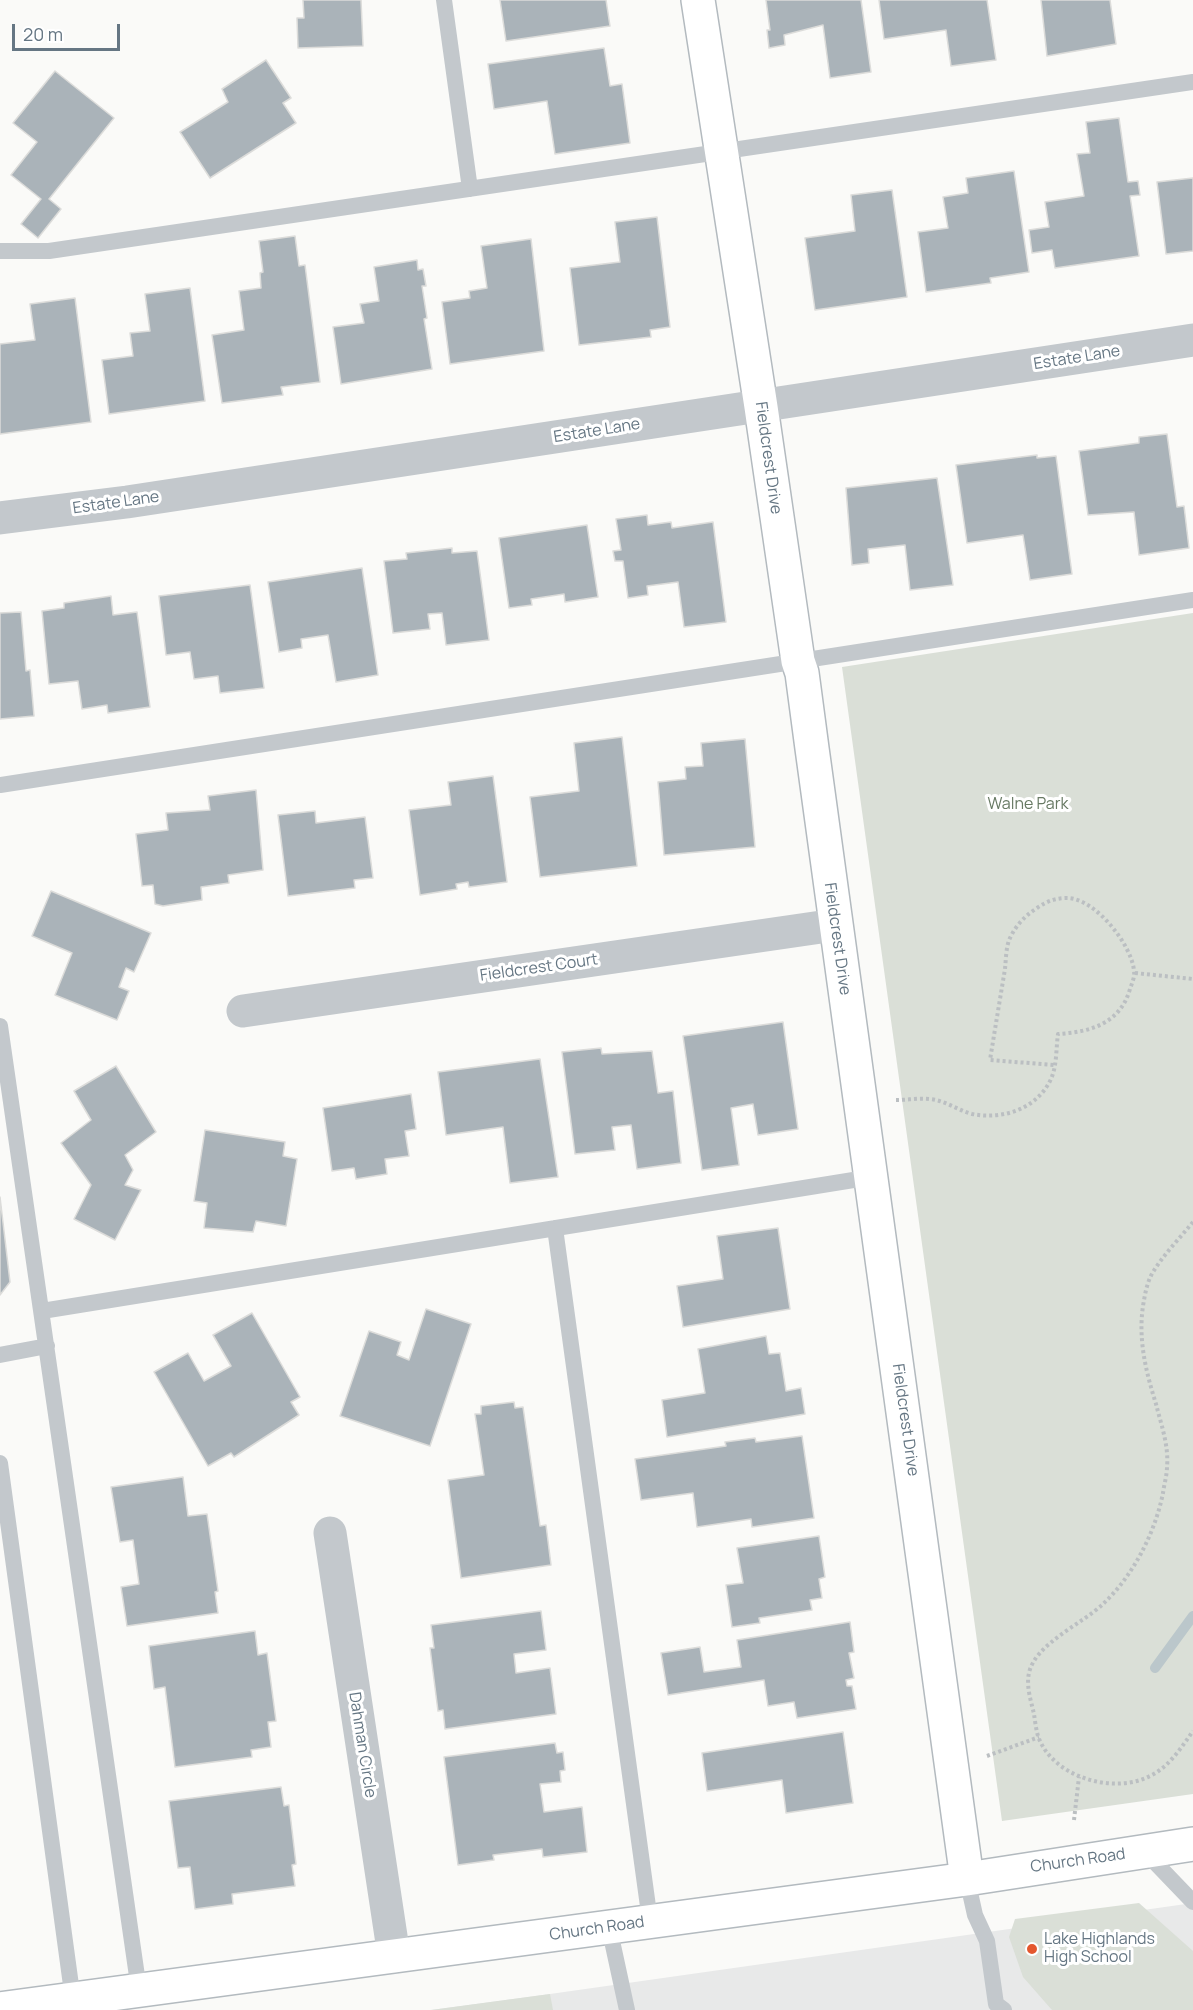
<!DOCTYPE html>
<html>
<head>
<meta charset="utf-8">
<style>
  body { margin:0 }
  #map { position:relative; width:1193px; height:2010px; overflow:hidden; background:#fafaf8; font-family:Manrope,sans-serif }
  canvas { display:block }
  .scale { position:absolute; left:12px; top:24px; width:108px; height:27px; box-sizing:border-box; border:3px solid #657683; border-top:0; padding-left:8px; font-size:18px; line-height:21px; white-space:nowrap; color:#657683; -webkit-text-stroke:4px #fff; paint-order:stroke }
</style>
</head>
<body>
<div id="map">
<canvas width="1193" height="2010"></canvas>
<div class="scale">20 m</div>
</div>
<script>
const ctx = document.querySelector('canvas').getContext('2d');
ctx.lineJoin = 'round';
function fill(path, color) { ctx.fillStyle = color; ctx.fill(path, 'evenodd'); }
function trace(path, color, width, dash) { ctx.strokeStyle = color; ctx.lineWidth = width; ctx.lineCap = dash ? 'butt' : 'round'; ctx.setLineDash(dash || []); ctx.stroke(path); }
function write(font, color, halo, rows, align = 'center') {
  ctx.font = font + ' Manrope,sans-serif'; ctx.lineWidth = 6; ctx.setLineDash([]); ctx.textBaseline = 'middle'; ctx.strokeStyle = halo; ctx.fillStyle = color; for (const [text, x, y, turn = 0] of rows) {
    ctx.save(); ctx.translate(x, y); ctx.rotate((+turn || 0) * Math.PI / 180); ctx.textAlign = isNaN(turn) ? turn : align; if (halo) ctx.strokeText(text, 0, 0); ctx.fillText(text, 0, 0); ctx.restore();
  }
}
const built = new Path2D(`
  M1193,1903v107h-762l119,-16z`);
const green = new Path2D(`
  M1193,613v1181l-191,27 -160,-1154z
  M1139,1903l54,48v59h-141l-29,-33 -14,-40 6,-18z
  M550,1994l3,16h-122z`);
const stream = new Path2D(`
  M1155,1668l38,-52`);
const building = new Path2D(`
  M303,0h58l2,46 -65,2 -1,-30h7z
  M500,0h106l4,26 -104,15z
  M766,0h95l10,72 -41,6 -7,-53 -39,10 1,10 -16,3 -2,-18h3z
  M879,0h108l9,60 -45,6 -5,-36 -62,9z
  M1041,0h69l6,44 -69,12z
  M604,48l6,38 12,-2 8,59 -75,11 -8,-53 -53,8 -6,-45z
  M266,60l25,38 -8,5 13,20 -86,55 -30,-46 48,-30 -6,-13z
  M55,71l59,47 -65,81 12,10 -23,29 -17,-14 20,-25 -30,-24 26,-33 -24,-19z
  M1119,118l9,64 10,-1 2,14 -10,1 9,60 -84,12 -3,-18 -20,3 -3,-23 20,-3 -4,-25 39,-6 -7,-42 13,-1 -4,-31z
  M1014,171l15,101 -39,6 1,5 -65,9 -8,-60 30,-4 -5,-31 25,-4 -2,-15z
  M1193,178v73l-27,3 -9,-72z
  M892,190l15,107 -92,13 -10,-72 50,-7 -4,-36z
  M657,217l13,110 -20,3 1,7 -72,8 -9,-77 50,-6 -5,-40z
  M295,236l4,30 6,-1 15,117 -39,5 2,8 -61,8 -10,-68 32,-5 -5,-39 22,-3 -1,-15 3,-1 -4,-31z
  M531,239l13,112 -94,13 -8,-62 28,-4 -1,-7 18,-3 -6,-42z
  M417,260l1,10 5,-1 3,17h-4l5,32 -3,1 8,50 -91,15 -8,-57 31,-4 -4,-19 19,-3 -5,-34z
  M190,288l15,113 -96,13 -7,-54 31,-4 -3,-23 20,-2 -5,-37z
  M75,298l16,124 -91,12v-90l35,-4 -5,-36z
  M1167,434l10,73 7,-1 5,42 -50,7 -5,-43 -46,3 -9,-64 60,-8v-6z
  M1037,455v3l19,-2 16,118 -42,6 -7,-45 -56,8 -11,-78z
  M937,478l16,107 -43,5 -5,-45 -37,4 1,14 -17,2 -6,-77z
  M647,515l1,10 23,-3 1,6 41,-6 13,100 -42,5 -6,-45 -31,4 1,9 -20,3 -5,-37h-8l-2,-10 8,-1 -5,-31z
  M587,525l11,72 -33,5 -1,-8 -33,5 1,6 -23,3 -10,-70z
  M452,548v5l25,-2 12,89 -43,5 -4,-32 -14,1 2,15 -37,4 -9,-72 23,-2 -1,-6z
  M362,568l16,107 -42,7 -8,-47 -27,4 1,9 -23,4 -11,-70z
  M250,585l14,103 -44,5 -2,-17 -24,3 -4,-27 -24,3 -7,-59z
  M111,596l2,19 24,-3 13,95 -42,6 -1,-8 -25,4 -4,-28 -29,3 -7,-73 22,-3v-5z
  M21,612l5,59 4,-1 4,46 -34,3v-106z
  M622,737l15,129 -97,11 -10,-80 49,-6 -5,-48z
  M745,739l10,108 -91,8 -6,-73 28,-3 -1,-12 18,-1 -2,-23z
  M493,776l14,106 -38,5 -1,-5 -12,2 1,5 -37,6 -11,-85 42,-5 -3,-23z
  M256,790l7,80 -35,5 1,8 -28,4 1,13 -39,6 -8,-2 -2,-19 -11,1 -6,-52 32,-4 -2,-17 44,-3 -2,-14z
  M315,811l1,12 49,-6 8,61 -19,2 1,8 -67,8 -10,-81z
  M51,891l100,42 -17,39 -8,-4 -7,19 10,4 -12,29 -62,-25 17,-42 -40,-17z
  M783,1022l15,107 -40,6 -5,-31 -22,4 8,57 -37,5 -19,-134z
  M601,1048l1,6 50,-3 6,42 15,-2 8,72 -44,6 -6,-44 -19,2 3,23 -40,4 -13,-102z
  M540,1059l18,118 -48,6 -7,-56 -57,8 -8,-63z
  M116,1066l40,66 -31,23 8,15 -8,15 16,5 -26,50 -41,-21 17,-34 -30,-42 30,-23 -17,-29z
  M411,1094l5,35 -11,2 4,25 -24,3 2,15 -31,5 -2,-11 -22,3 -9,-63z
  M205,1130l80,12 -2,14 14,3 -11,67 -30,-5 -3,11 -49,-4 3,-25 -13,-2z
  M0,1197l10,85 -10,13z
  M778,1228l12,81 -107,18 -6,-41 46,-7 -6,-43z
  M426,1309l45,15 -41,122 -90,-30 29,-85 32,11 -4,13 12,5z
  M252,1313l48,84 -9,5 8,13 -65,42 -3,-4 -23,13 -54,-94 34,-19 16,28 27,-15 -18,-31z
  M766,1336l3,18 11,-1 6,38 15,-3 4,26 -138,23 -5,-37 43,-7 -7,-44z
  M514,1402l1,6 8,-1 17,119 6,-1 5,40 -90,13 -13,-98 36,-5 -9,-61h6v-8z
  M802,1436l12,82 -62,9 -1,-8 -54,8 -4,-34 -52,7 -6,-41 91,-13 -1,-4 30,-4 1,4z
  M183,1477l5,39 19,-2 11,77 -3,1 3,21 -91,13 -6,-39 18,-3 -6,-44 -13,2 -9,-55z
  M819,1536l6,41 -6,2 3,19 -12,2 2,10 -53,8 1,5 -28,4 -6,-42 17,-2 -6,-35z
  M541,1611l5,39 -32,4 2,19 34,-5 6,46 -111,15 -2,-19 -5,1 -8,-63h4l-3,-23z
  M850,1622l4,30 -5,1 5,25 -8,2 1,6h5l4,23 -59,9 -3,-16 -26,4 -4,-26 -96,15 -7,-42 39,-6 4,25 37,-5 -4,-27z
  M255,1631l3,24 9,-2 9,68 -8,1 3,25 -20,3 1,7 -77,10 -10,-80 -11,2 -5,-43z
  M843,1732l10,71 -67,10 -4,-33 -75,11 -5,-38z
  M555,1743l2,10 6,-1 2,18 -5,1 1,11 -21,2 4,28 38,-5 5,45 -44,5 -1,-8 -49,6 1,5 -36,5 -14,-108z
  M281,1787l3,19 5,-1 7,59 -4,1 3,21 -63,8 1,10 -38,5 -5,-42 -12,1 -9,-67z`);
const path = new Path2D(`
  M1135,973l58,6
  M896,1100c11,0 22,-2 33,-1 16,1 28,11 43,15 31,6 65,-5 79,-35 6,-13 5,-31 7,-45 32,-2 62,-10 72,-45 2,-6 5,-12 4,-18 -2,-26 -39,-73 -67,-73 -11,0 -20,3 -30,10 -11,7 -21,17 -27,30 -4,8 -4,21 -5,31 -5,30 -10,60 -15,91l64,5
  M1193,1222c-13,16 -29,32 -40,50 -6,10 -8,22 -10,34 -5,34 3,66 13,98 5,20 13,42 11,63 0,8 -3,18 -4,26 -8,40 -30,83 -60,111 -21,20 -68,40 -74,69 -3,13 2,28 5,41 1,7 2,15 4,22 14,41 75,59 112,40 19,-9 31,-28 43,-45
  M987,1756l52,-19
  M1074,1820l5,-43`);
const lane = new Path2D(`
  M444,0l26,189
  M0,251h49l1144,-169
  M0,785l1193,-185
  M0,1026l139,964
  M555,1228l95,693
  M42,1311l830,-134
  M0,1355l47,-9
  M0,1463l73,537
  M1145,1852l48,50
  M967,1879l8,36 12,26 9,63 8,6
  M609,1927l18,83`);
const street = new Path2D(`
  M0,518l127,-16 1066,-162
  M243,1011l592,-86
  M330,1533l64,423`);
const secondary = new Path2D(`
  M698,0l63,407 37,254 4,12c53,402 113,803 165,1206
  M0,2009l967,-130 226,-35`);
const markers = [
  [1032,1949,6,"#e4572e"]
];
const streetNames = [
  ["Estate Lane",1077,358,-9],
  ["Estate Lane",597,431,-9],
  ["Fieldcrest Drive",768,458,82],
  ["Estate Lane",116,503,-8],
  ["Fieldcrest Drive",837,939,82],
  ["Fieldcrest Court",539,968,-8],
  ["Fieldcrest Drive",905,1420,82],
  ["Dahman Circle",362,1745,81],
  ["Church Road",1078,1861,-8],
  ["Church Road",597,1929,-8]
];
const parkNames = [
  ["Walne Park",1028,805]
];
const poiNames = [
  ["Lake Highlands",1044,1940],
  ["High School",1044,1958]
];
fill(built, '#e8e9e9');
fill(green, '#dadfd7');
trace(stream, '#bbc7cb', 10);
fill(building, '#aab3b9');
trace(building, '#dcdcda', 1.5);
trace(secondary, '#b3babf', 36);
trace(path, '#bbbfc2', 4, [3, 3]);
trace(lane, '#c3c8cc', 16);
trace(street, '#c3c8cc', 33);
trace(secondary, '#fff', 33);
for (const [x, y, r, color] of markers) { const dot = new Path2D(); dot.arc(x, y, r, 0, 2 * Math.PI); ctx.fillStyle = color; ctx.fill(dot); trace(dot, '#fff', 2); }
write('16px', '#657683', '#fff', streetNames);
write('16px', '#687a64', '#fff', parkNames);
write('16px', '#657683', '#fff', poiNames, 'left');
</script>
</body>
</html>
